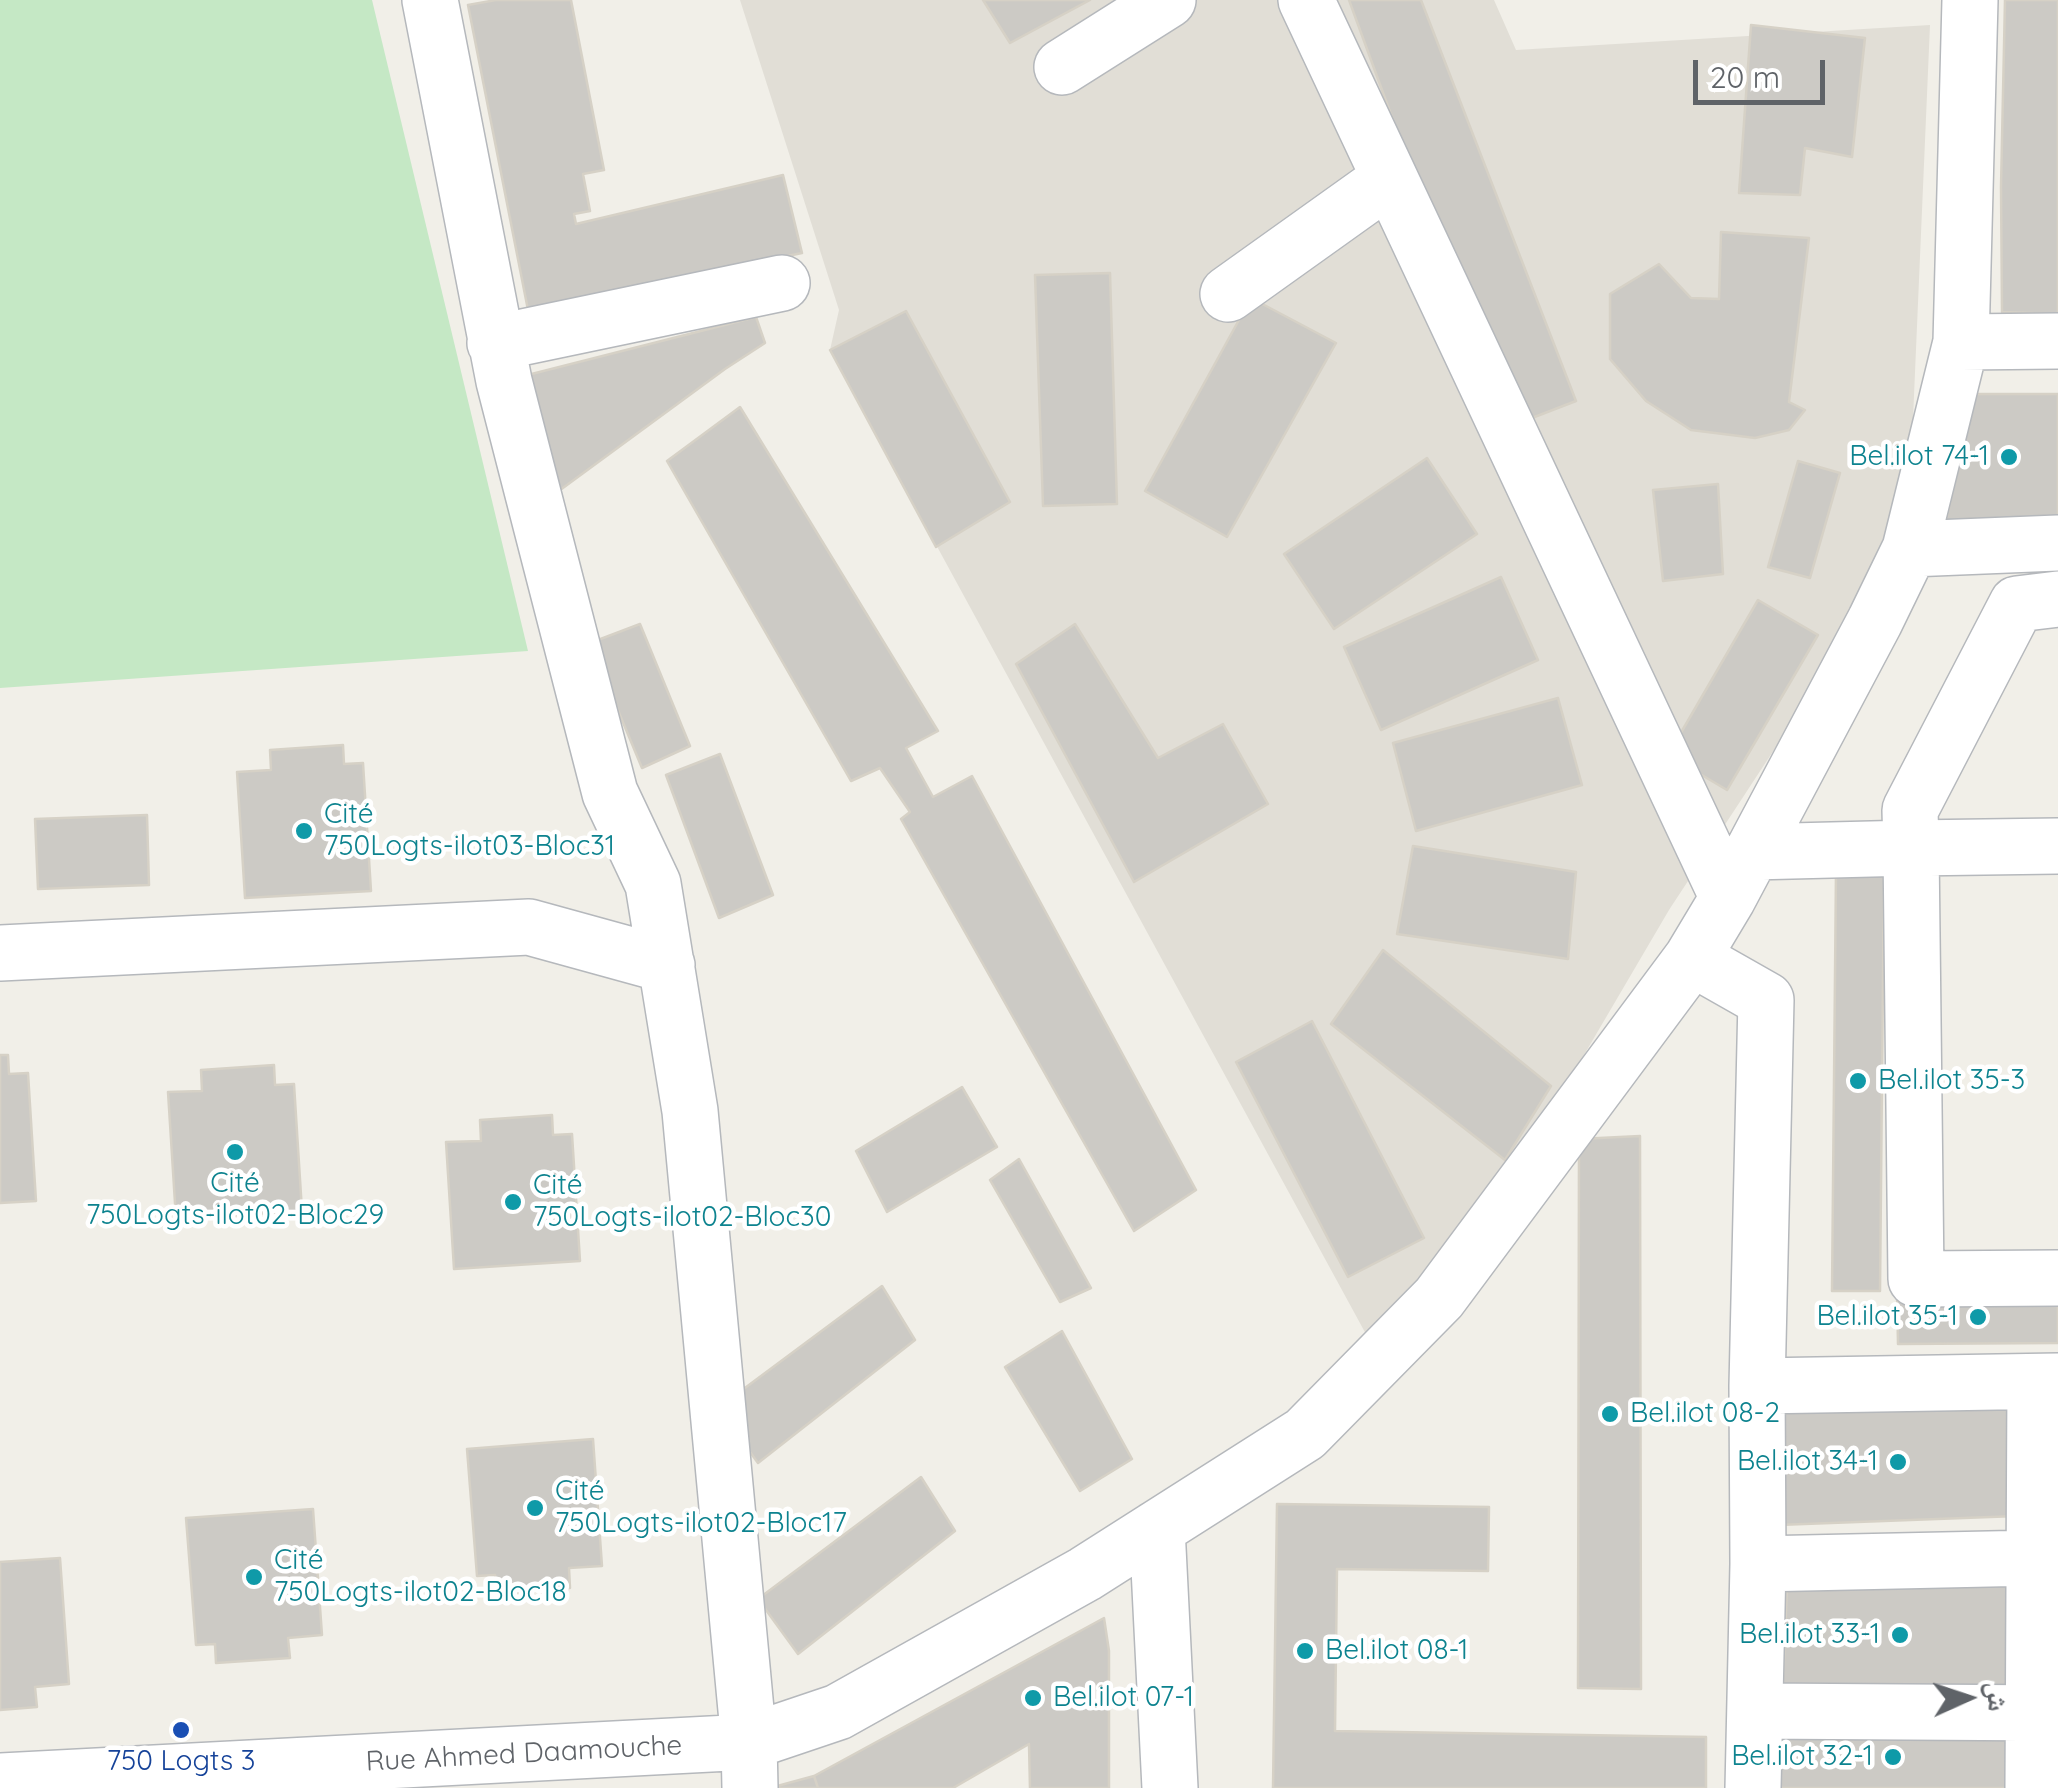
<!DOCTYPE html>
<html>
<head>
<meta charset="utf-8">
<style>
  body { margin:0 }
  #map { position:relative; width:2058px; height:1788px; overflow:hidden; background:#f1efe8; font-family:Quicksand,"Noto Naskh Arabic",sans-serif }
  canvas { display:block }
  .north { position:absolute; left:1918px; top:1648px; width:100px; height:100px; -webkit-text-stroke:8px #fff; paint-order:stroke; rotate:87deg; font-size:28px; font-weight:700; line-height:40px; text-align:center; color:#5f6368 }
  .north::after { content:''; display:block; margin:auto; width:35px; height:45px; background:#5f6368; clip-path:polygon(50% 0,100% 100%,50% 72%,0 100%) }
  .scale { position:absolute; left:1693px; top:60px; width:132px; height:45px; box-sizing:border-box; border:5px solid #5f6368; border-top:0; padding-left:12px; font-size:30px; line-height:35px; white-space:nowrap; color:#5f6368; -webkit-text-stroke:8px #fff; paint-order:stroke }
</style>
</head>
<body>
<div id="map">
<canvas width="2058" height="1788"></canvas>
<div class="north">ش</div>
<div class="scale">20 m</div>
</div>
<script>
const ctx = document.querySelector('canvas').getContext('2d');
ctx.lineJoin = 'round';
function fill(path, color) { ctx.fillStyle = color; ctx.fill(path, 'evenodd'); }
function trace(path, color, width, dash) { ctx.strokeStyle = color; ctx.lineWidth = width; ctx.lineCap = dash ? 'butt' : 'round'; ctx.setLineDash(dash || []); ctx.stroke(path); }
function write(font, color, halo, rows, align = 'center') {
  ctx.font = font + ' Quicksand,sans-serif'; ctx.lineWidth = 9; ctx.setLineDash([]); ctx.textBaseline = 'middle'; ctx.strokeStyle = halo; ctx.fillStyle = color; for (const [text, x, y, turn = 0] of rows) {
    ctx.save(); ctx.translate(x, y); ctx.rotate((+turn || 0) * Math.PI / 180); ctx.textAlign = isNaN(turn) ? turn : align; if (halo) ctx.strokeText(text, 0, 0); ctx.fillText(text, 0, 0); ctx.restore();
  }
}
const education = new Path2D(`
  M740,0h754l22,50 414,-25 -20,463 -66,155 -175,267 -149,254 -147,183 -543,-997 9,-40z`);
const green = new Path2D(`
  M0,0h372l156,651 -528,37z`);
const building = new Path2D(`
  M496,0h75l33,170 -21,4 7,37 -16,3 2,10 207,-49 19,78 -274,57 -60,-305z
  M983,0h107l-80,43z
  M1349,0h72l155,401 -70,27z
  M2005,0h53v314l-56,-2 -1,-125z
  M1751,25l114,13 -13,119 -47,-9 -5,47 -61,-2z
  M1721,232l88,6 -20,164 16,8 -16,20 -34,8 -64,-8 -45,-29 -36,-42v-65l49,-30 32,34 28,1z
  M1110,273l7,231 -74,2 -8,-231z
  M1251,298l85,45 -109,194 -82,-46z
  M906,311l104,191 -74,45 -106,-197z
  M756,317l9,26 -40,26 -188,138 -33,-126z
  M1975,394h83v126l-113,5z
  M740,407l198,324 -32,17 27,49 39,-21 224,414 -62,41 -233,-412 9,-7 -30,-44 -29,13 -184,-320z
  M1427,458l50,76 -143,95 -50,-75z
  M1798,461l42,12 -30,105 -42,-11z
  M1718,484l5,90 -60,7 -10,-91z
  M1501,577l37,83 -157,70 -37,-83z
  M1758,600l60,35 -91,155 -59,-35z
  M640,624l50,122 -48,22 -52,-125z
  M1075,624l83,134 65,-34 45,80 -134,78 -118,-218z
  M1558,698l24,87 -166,46 -23,-88z
  M343,745l1,19 19,-1 8,128 -126,7 -8,-126 34,-2 -1,-20z
  M720,754l53,141 -54,23 -53,-143z
  M147,815l2,70 -111,4 -3,-70z
  M1413,846l163,26 -8,87 -171,-25z
  M1836,871h48l-4,420h-48z
  M1383,950l168,136 -46,74 -174,-136z
  M1312,1021l112,217 -76,39 -112,-215z
  M0,1055h8l1,19 19,-1 8,128 -36,2z
  M274,1065l1,20 19,-1 8,127 -126,8 -8,-127 34,-1 -1,-21z
  M962,1087l35,60 -110,65 -31,-61z
  M552,1115l1,20 19,-1 8,127 -126,8 -8,-127 35,-1 -1,-21z
  M1640,1136l1,553 -63,-1 1,-549z
  M1019,1159l72,129 -31,14 -70,-122z
  M882,1286l33,54 -157,123 -40,-55z
  M2058,1291v52l-160,1 -1,-52z
  M1062,1331l70,128 -52,32 -75,-124z
  M1781,1405l235,4 1,107 -239,9z
  M593,1439l9,127 -33,2 1,20 -73,6 -2,-19 -18,1 -10,-127z
  M921,1477l34,54 -157,123 -40,-55z
  M1277,1504l212,3 -1,64 -151,-2 -2,162 371,6v51h-433z
  M313,1509l9,126 -34,3 2,20 -74,5 -1,-19 -19,1 -10,-127z
  M60,1558l9,126 -34,3 2,20 -37,3v-148z
  M2015,1582l1,109 -233,-7 4,-98z
  M1104,1618l5,33v137h-79l-1,-44 -76,44h-135l-4,-12z
  M1776,1724l236,2 -1,62h-237z
  M814,1776l4,12h-48z`);
const minor = new Path2D(`
  M430,0l74,381 106,412 43,91 37,227 59,631 1,46
  M1306,0l422,898
  M1062,67l106,-67
  M1228,294l161,-115
  M1961,342l97,-1
  M495,343l287,-60
  M1910,549l148,-6
  M2058,846l-147,2 5,431 142,-1
  M1752,852l159,-4 -1,-38 107,-206 41,-5
  M0,953l529,-26 138,38
  M1692,958l74,42 -9,386 1,178 -5,224
  M1757,1386l301,-5
  M1157,1528l13,260
  M1758,1564l277,-6
  M1756,1711l302,2
  M0,1781l749,-39 89,-30 247,-138 220,-140 134,-136 253,-340 36,-60 147,-277 35,-72 51,-207 9,-342
  M2033,1788l2,-406`);
const markers = [
  [2009,457,10,"#0f9aa8"],
  [304,831,10,"#0f9aa8"],
  [1858,1081,10,"#0f9aa8"],
  [235,1152,10,"#0f9aa8"],
  [513,1202,10,"#0f9aa8"],
  [1978,1317,10,"#0f9aa8"],
  [1610,1414,10,"#0f9aa8"],
  [1898,1462,10,"#0f9aa8"],
  [535,1508,10,"#0f9aa8"],
  [254,1577,10,"#0f9aa8"],
  [1900,1635,10,"#0f9aa8"],
  [1305,1651,10,"#0f9aa8"],
  [1033,1698,10,"#0f9aa8"],
  [181,1730,10,"#1a4fb4"],
  [1893,1757,10,"#0f9aa8"]
];
const cultureNames = [
  ["Bel.ilot 74-1",1989,457,"right"],
  ["Cité",324,815],
  ["750Logts-ilot03-Bloc31",324,847],
  ["Bel.ilot 35-3",1878,1081],
  ["Cité",235,1184,"center"],
  ["750Logts-ilot02-Bloc29",235,1216,"center"],
  ["Cité",533,1186],
  ["750Logts-ilot02-Bloc30",533,1218],
  ["Bel.ilot 35-1",1958,1317,"right"],
  ["Bel.ilot 08-2",1630,1414],
  ["Bel.ilot 34-1",1878,1462,"right"],
  ["Cité",555,1492],
  ["750Logts-ilot02-Bloc17",555,1524],
  ["Cité",274,1561],
  ["750Logts-ilot02-Bloc18",274,1593],
  ["Bel.ilot 33-1",1880,1635,"right"],
  ["Bel.ilot 08-1",1325,1651],
  ["Bel.ilot 07-1",1053,1698],
  ["Bel.ilot 32-1",1873,1757,"right"]
];
const streetNames = [
  ["Rue Ahmed Daamouche",524,1754,-3]
];
const transitNames = [
  ["750 Logts 3",181,1762]
];
fill(education, '#e1ded6');
fill(green, '#c5e8c5');
fill(building, '#cccac5');
trace(building, '#d6d1c6', 2.5);
trace(minor, '#b5b8bc', 58);
trace(minor, '#fff', 55);
for (const [x, y, r, color] of markers) { const dot = new Path2D(); dot.arc(x, y, r, 0, 2 * Math.PI); ctx.fillStyle = color; ctx.fill(dot); trace(dot, '#fff', 4); }
write('28px', '#0d838f', '#fff', cultureNames, 'left');
write('28px', '#5f6368', '#fff', streetNames);
write('28px', '#164399', '#fff', transitNames);
</script>
</body>
</html>
